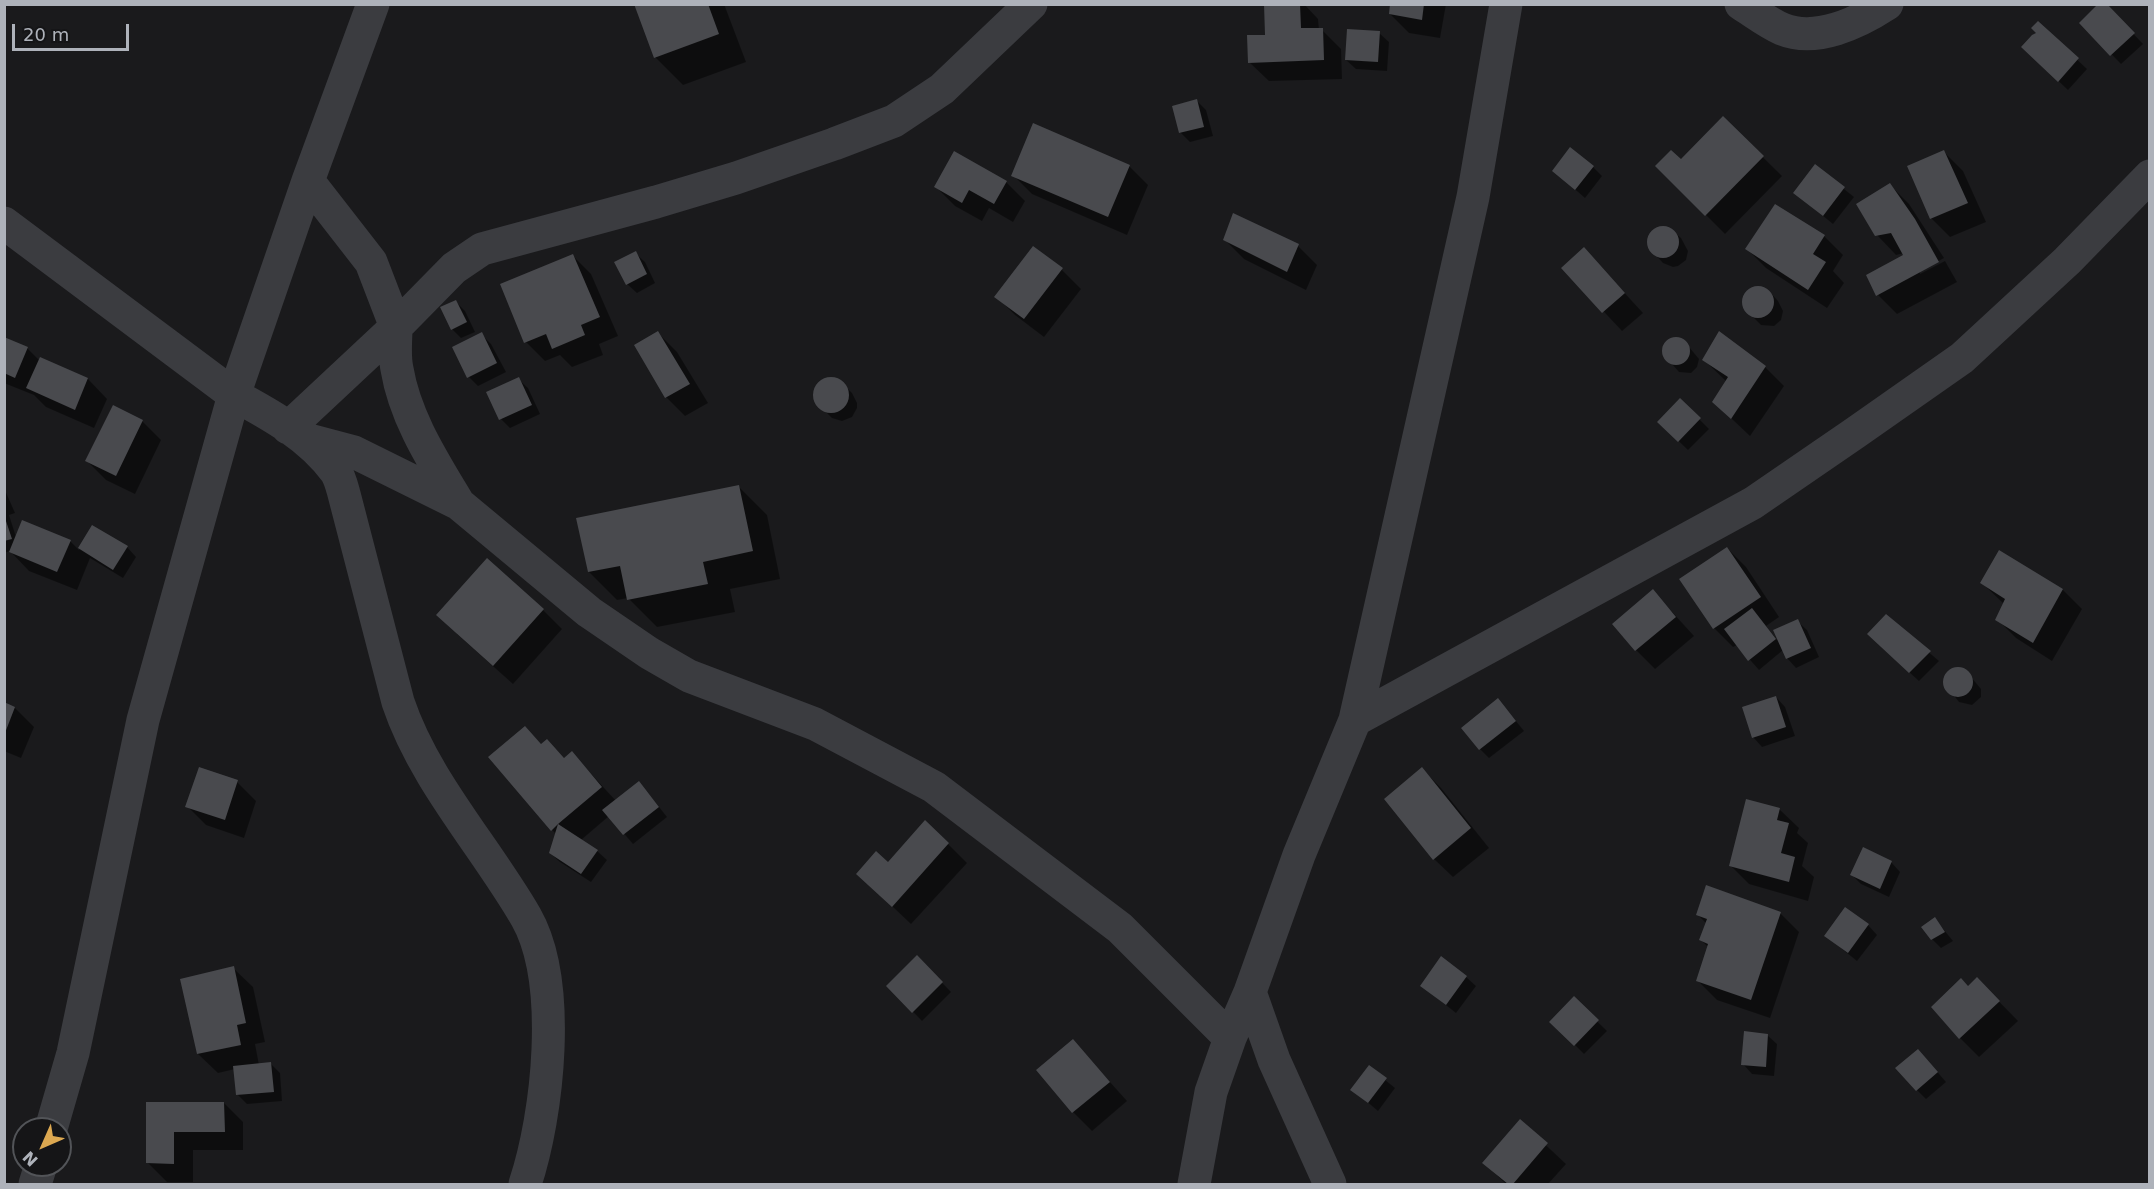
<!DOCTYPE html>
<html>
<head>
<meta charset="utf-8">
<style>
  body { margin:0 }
  #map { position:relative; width:2154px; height:1189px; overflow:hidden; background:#1a1a1c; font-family:"DejaVu Sans",sans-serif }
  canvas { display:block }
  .frame { position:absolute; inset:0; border:6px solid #aeb2ba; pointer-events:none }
  .north { position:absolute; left:12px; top:1117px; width:60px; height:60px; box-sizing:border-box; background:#151517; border:2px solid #525458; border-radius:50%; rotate:225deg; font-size:16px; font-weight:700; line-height:24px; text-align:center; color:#aeb2ba }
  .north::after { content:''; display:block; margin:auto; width:21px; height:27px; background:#dca851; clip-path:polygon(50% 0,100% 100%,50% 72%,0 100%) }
  .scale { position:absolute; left:12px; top:24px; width:117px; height:27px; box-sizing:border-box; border:3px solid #aeb2ba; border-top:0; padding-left:8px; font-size:18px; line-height:21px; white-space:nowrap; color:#aeb2ba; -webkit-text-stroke:4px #151517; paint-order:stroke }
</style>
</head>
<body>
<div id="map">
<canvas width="2154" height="1189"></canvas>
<div class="frame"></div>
<div class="north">N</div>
<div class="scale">20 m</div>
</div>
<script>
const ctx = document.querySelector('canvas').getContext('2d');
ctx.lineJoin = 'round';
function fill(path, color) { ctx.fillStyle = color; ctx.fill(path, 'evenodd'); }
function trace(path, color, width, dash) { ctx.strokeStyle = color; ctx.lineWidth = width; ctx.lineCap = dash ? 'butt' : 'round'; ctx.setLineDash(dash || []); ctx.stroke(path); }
const shadow = new Path2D(`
  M636,4h88l22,58 -63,23 -28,-28z
  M1266,4h38l14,15 1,11h3l19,19 1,30 -73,2 -20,-19 18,-26z
  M1392,4h54l-6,34 -31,-5 -19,-19z
  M2105,4l38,40 -22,20 -40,-41z
  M2038,23l49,46 -19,21 -36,-34 7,-22z
  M1379,33l10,9 -2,29 -31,-2 -10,-9z
  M1197,101l9,9 7,26 -23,6 -10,-10z
  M1723,118l59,58 -57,58 -68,-68 24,-5z
  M1944,152l19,19 23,51 -36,15 -19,-19z
  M1129,166l19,19 -21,50 -95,-41 -19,-19z
  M1815,166l39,31 -21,27 -38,-31z
  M1593,167l9,9 -17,22 -31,-27z
  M1006,182l19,19 -12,21 -24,-14 -7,13 -27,-15 -19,-19z
  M1890,185l19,19 35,54 -24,13v3l25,-13 12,21 -60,32 -19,-19 27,-40 -1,-2 -8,2 -19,-20z
  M1234,215l64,31 19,19 -11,25 -62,-31 -19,-19z
  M1662,227l9,2 10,9 7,13 -2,9 -8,6 -5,1 -10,-4 -13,-14 -2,-9 5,-9z
  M1824,236l19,19 -10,16 11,12 -17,25 -61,-40 -19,-19z
  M1034,248l28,22 19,19 -37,48 -29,-22 -19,-19z
  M1584,249l59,64 -21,18 -59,-63z
  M635,253l10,9 10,21 -18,10 -10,-9z
  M572,255l19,19 27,62 -19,8 4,11 -31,12 -12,-12 -15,6 -19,-19z
  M1759,287l10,4 9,10 5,10 -2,9 -7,6 -13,-1 -17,-17 -1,-10 6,-8z
  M456,302l9,9 10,21 -14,6 -9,-9z
  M658,333l19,19 31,51 -23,13 -19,-19 -30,-51z
  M481,334l10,10 15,28 -28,14 -9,-9z
  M1672,338l12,3 15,18 -2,8 -6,6 -12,-1 -15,-17v-8z
  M4,339l23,9 13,13v-2l48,20 19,20 -13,29 -48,-21 -12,-12 -30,-12z
  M1704,360l61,7 19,19 -34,50 -36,-34 13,-20z
  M833,378l9,5 10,10 5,10v5l-5,9 -10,4 -10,-3 -14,-14 -4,-10 4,-9 9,-6z
  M518,379l10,9 12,26 -30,14 -9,-9z
  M1680,400l29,29 -21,21 -29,-28z
  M142,421l19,19 -26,54 -29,-14 -19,-19z
  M739,487l28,28 13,64 -50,10 5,23 -78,15 -29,-29 -11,2 -28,-28z
  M4,488l11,25 -6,2 7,22 54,4 9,9 14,-23 34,20 9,10 -13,21 -33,-20 -13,32 -48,-19 -19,-20 -6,2z
  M1727,548l19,19 33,50 -13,9 11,14 20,-19 10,9 12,27 -23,11 -9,-10 -4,-8 -24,20 -22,-25 -4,2 -19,-19 -33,-49z
  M2000,552l63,38 19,19 -30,52 -36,-23 -19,-19 7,-15 -22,-21z
  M1653,591l41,45 -39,33 -19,-19z
  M543,610l19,19 -49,55 -56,-50z
  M1886,616l53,45 -20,20 -41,-37z
  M1958,668l8,3 15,18v8l-9,8 -13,-3 -14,-18 1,-9 3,-4z
  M1776,697l9,10 10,29 -33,11 -9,-10z
  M4,704l11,4 19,19 -13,31 -17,-7z
  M1507,710l17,21 -35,27 -9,-9z
  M525,728l17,17 5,-4 18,18 7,-6 44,48 32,-8 19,24 -34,27 -24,-28 -28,24 16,11 10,9 -16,22 -31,-20 -10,-9 6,-19 -4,-4z
  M1422,769l19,19 48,60 -36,29 -19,-18z
  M237,782l19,19 -12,37 -38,-13 -19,-19z
  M1779,809l20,19 -2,5 11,10 -6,23 12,11 -6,24 -59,-17 -19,-19z
  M948,844l19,19 -56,61 -53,-50z
  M1891,862l9,10 -11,25 -28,-13 -9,-9z
  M1780,913l19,19 -29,86 -53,-18 -19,-19 11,-33 -8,-8 6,-16 -9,-9z
  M1935,919l18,22 -12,7 -9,-9z
  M1868,925l9,10 -20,26 -31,-25z
  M917,957l34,35 -29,29 -34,-35z
  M233,968l20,19 12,55 -10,2 4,21 12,-1 9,9 2,28 -35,3 -10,-10 -2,-25 -17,4 -20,-19 -16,-74z
  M1466,977l10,9 -20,27 -34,-27z
  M1977,979l41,42 -39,36 -19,-19 8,-50z
  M1574,999l33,32 -23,23 -32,-32z
  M1767,1035l10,9 -3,32 -22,-2 -9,-10z
  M1073,1041l54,60 -35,30 -19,-19 -35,-41z
  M1927,1060l19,22 -20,17 -9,-9z
  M1369,1067l26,21 -17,23 -26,-22z
  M148,1103h76l19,19v28h-50v32h-26l-19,-19z
  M1520,1121l46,43 -18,20h-42l-22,-21z`);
const building = new Path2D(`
  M634,4h74l11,30 -65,24z
  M1264,4h36l1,24h22l1,32 -76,3 -1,-28h18z
  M1390,4h34l-2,16 -33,-6z
  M2098,4h9l28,29 -25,23 -31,-33z
  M2038,21l41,37 -21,24 -37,-35 11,-12 4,-2 -5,-5z
  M1347,29l33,2 -2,31 -33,-2z
  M1197,99l7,28 -25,6 -7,-27z
  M1723,116l41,40 -59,60 -50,-50 16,-16 10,9z
  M1033,123l97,42 -22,52 -97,-41z
  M1570,147l24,19 -19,24 -23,-19z
  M1944,150l24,53 -38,16 -23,-53z
  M954,151l53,30 -13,23 -25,-14 -7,13 -28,-16z
  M1815,164l30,23 -22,29 -30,-23z
  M1890,183l25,36 24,43 -63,34 -10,-21 37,-20 -12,-22 -16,3 -19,-32z
  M1775,204l50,31 -12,19 13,8 -18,28 -63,-41z
  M1233,213l66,31 -12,28 -64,-32z
  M1647 242a16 16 0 1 1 32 0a16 16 0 1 1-32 0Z
  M1033,246l30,22 -39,51 -30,-22z
  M1584,247l41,46 -23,20 -41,-45z
  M636,251l11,23 -21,11 -12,-23z
  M573,254l27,63 -19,8 4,10 -33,14 -6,-15 -22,9 -24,-59z
  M1742 302a16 16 0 1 1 32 0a16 16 0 1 1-32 0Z
  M456,300l11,22 -16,8 -11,-23z
  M658,331l32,53 -25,14 -31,-53z
  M1719,331l47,35 -35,53 -19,-17 16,-25 -26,-17z
  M482,332l15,31 -30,15 -15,-31z
  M1662 351a14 14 0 1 1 28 0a14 14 0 1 1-28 0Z
  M4,337l24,10 -13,31 -11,-5z
  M40,357l48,21 -13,32 -49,-22z
  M519,377l13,28 -33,15 -13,-28z
  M813 395a18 18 0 1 1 36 0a18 18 0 1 1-36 0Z
  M1680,398l21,20 -23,24 -21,-20z
  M113,405l30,15 -27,56 -31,-15z
  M739,485l14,66 -50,11 5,22 -81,16 -7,-34 -32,6 -12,-54z
  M5,518l7,21 -8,2v-22z
  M22,520l49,20 -14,32 -48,-20z
  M92,525l36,21 -15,24 -35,-22z
  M1727,547l34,50 -48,32 -34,-50z
  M1999,550l64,39 -30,54 -38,-23 10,-21 -25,-16z
  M487,558l57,51 -51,57 -57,-51z
  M1653,589l23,28 -41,34 -23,-27z
  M1752,608l24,31 -28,22 -24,-32z
  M1886,614l45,37 -22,22 -42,-39z
  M1798,619l13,29 -25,11 -13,-29z
  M1943 682a15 15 0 1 1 30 0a15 15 0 1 1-30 0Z
  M1776,696l10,31 -34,11 -10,-31z
  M1498,698l18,23 -37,29 -18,-22z
  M4,702l11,5 -10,26h-1z
  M525,726l16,18 6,-5 17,19 8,-7 30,36 -44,37 40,26 -17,24 -32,-21 9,-29 -7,7 -63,-74z
  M199,767l39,13 -13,40 -40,-13z
  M1422,767l49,61 -38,32 -49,-61z
  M639,781l20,26 -36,28 -21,-25z
  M1746,799l34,9 -3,12 12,3 -8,30 14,4 -6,25 -60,-16z
  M925,820l24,23 -57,64 -36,-33 20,-23 12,11z
  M1863,847l29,14 -12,28 -30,-14z
  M1706,885l75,27 -30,88 -55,-19 12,-37 -9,-4 8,-21 -11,-4z
  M1845,907l24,17 -21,29 -24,-17z
  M1935,917l10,15 -14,8 -10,-13z
  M917,955l26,27 -31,31 -26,-27z
  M1441,956l26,20 -21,29 -26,-19z
  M234,966l12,57 -9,2 4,20 -44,9 -17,-75z
  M1977,977l23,24 -41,38 -28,-32 30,-29 7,8z
  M1574,996l25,24 -25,26 -25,-24z
  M1744,1031l24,3 -2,33 -25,-2z
  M1073,1039l37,43 -38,31 -36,-43z
  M1918,1049l20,23 -22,19 -21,-23z
  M271,1062l3,30 -38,3 -3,-29z
  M1369,1065l18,13 -19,25 -18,-13z
  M146,1102h78l1,30h-51v32l-28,-1z
  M1520,1119l28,24 -35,41h-5l-26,-21z`);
const minor = new Path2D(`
  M1741,4c13,8 27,19 41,25 34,14 76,-6 105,-25
  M308,181l63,81 25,65 58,-59 28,-19 174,-47 80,-24 98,-34 60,-23 48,-32 89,-85
  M4,223l230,172c37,20 77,42 102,77 4,6 6,15 8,22l54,208c26,78 87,144 128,215 37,65 22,198 -1,267
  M396,327c0,13 -2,29 1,42 8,49 37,93 62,135
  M288,428l108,-101
  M305,439l49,13 105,52 130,108 60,41 40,23 126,48 119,63 186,141 110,110
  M1355,720l398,-217 102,-70 107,-75 105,-97 83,-85
  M1250,992l24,68 56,124
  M51,1129l22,-76 70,-333 91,-325 74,-214 65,-177
  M35,1184l6,-19
  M1194,1184l17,-92 19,-54 20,-46 49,-137 56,-135 118,-523 33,-193`);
fill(shadow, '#0007');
fill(building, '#494a4e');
trace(minor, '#3b3c40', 33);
</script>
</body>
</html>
